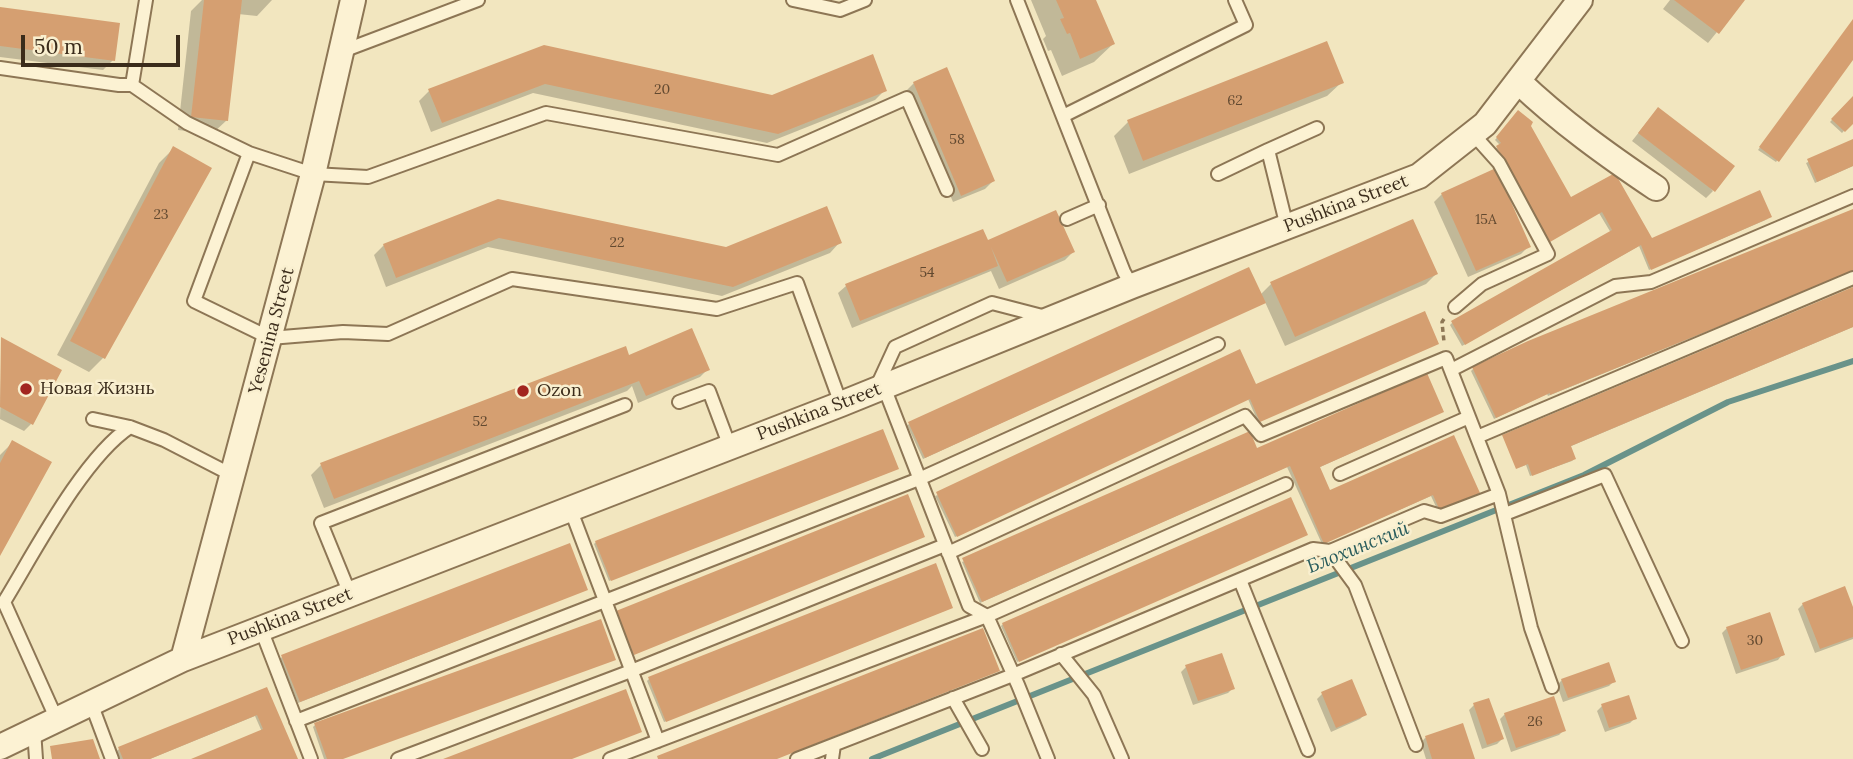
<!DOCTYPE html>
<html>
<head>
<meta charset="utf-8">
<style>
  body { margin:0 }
  #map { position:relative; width:1853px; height:759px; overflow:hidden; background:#f2e6bf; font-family:Lora,serif }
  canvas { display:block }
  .scale { position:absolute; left:21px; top:35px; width:159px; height:32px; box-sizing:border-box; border:4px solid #3b2c1b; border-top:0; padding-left:9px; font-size:21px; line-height:24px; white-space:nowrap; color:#3b2c1b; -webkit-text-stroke:5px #f9efcf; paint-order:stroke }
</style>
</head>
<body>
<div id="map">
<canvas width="1853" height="759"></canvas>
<div class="scale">50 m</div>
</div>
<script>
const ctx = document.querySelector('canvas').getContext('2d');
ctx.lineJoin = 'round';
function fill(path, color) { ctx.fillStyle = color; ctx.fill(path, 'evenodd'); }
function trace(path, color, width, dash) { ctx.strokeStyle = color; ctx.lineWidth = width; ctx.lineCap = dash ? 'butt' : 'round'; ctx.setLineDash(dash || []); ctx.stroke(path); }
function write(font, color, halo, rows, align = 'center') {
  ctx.font = font + ' Lora,serif'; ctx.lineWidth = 5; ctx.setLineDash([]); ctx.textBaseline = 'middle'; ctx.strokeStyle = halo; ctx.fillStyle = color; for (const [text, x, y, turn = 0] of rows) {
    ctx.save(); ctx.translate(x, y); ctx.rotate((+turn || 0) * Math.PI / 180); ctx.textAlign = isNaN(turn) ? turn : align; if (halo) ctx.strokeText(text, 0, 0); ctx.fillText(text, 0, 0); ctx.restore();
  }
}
const shadow = new Path2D(`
  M202,0h70l-15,16 -19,-2 -11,106 -15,14 -34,-4 13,-119z
  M1031,0h63l19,44 -19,18 -32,14 -11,-26 -3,1 -5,-12 3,-3z
  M1670,0h73l-35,43 -45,-34z
  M0,9l113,51 -10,10 -103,-13z
  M1853,21v36l-77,105 -18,-12z
  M544,47l228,49 113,-6 -10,10 -108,43 -234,-50 -102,39 -12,-31 10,-10z
  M1342,82l-15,14 -198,78 -15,-38 14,-14z
  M914,83l79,98 -8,8 -32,13 -47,-111z
  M1853,98v23l-11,12 -12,-11z
  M1518,113l11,14 41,73 44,-25 37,65 117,-21 -119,51 -10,-24 -177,100 -12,-21 2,-2 159,-90 -12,-20 -52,29 -52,-93 5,-4 -5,-5z
  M1651,117l62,74 -7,7 -74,-57z
  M1853,141v25l-38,17 -9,-20z
  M173,149l37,20 -107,189 -14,14 -32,-17 102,-192z
  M1442,194l87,52 -8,8 -53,23 -34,-75z
  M498,201l228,48 114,-7 -10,11 -108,43 -234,-49 -102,40 -12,-32 10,-10z
  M1853,211v61l-305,124 -1,-2 -53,25 -23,-48 2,-2z
  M987,243l86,9 -8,8 -66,29 -8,-18 -139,57 -14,-35 8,-7z
  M1436,274l-10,10 -141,62 -20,-44 -342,157 -16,-34 353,-130 11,-11z
  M1853,289v38l-284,120 5,12 -2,2 -42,15 -4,-11 -8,3z
  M2,339l29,85 -7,7 -24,-12z
  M1437,344l-179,78 -10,-23 -293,138 -20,-41 320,-110z
  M629,358l79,11 -8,8 -62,26 -6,-17 -5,5 -303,117 -13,-33 10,-10z
  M1442,412l-124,56 11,24h149l-40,19 -7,-15 -109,48 -35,-77 -307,136 -18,-41 295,-112z
  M12,443l-12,109v-97z
  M895,470l-286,111 -15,-37 2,-2z
  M1306,535l-289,127 -16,-36 2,-2z
  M923,537l-291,118 -17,-40 2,-2z
  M586,590l-288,113 -18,-44 2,-2z
  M1803,604l50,8v27l-38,14 -17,-44z
  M949,609l-285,113 -17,-41 2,-2z
  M1727,628l55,27 -4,5 -42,14 -14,-41z
  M1186,667l47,21 -5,5 -35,12 -12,-33z
  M1562,680l52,1 -5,5 -46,16 -6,-17z
  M266,689l29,70h-99l66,-27 -7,-16 -105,43h-30l-3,-8 2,-2z
  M1322,694l43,20 -5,5 -29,13 -14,-33z
  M1488,700l14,39 -5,5 -15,5 -13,-39 5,-5z
  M1602,706l33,12 -5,5 -25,9 -8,-21z
  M1505,714l59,16 -5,5 -48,17 -11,-33z
  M315,725l28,34h-19l-11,-32z
  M1461,725l12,34h-47l-5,-16 4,-5z`);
const stream = new Path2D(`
  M872,759l712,-284 144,-73 125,-41`);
const building = new Path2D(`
  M204,0h38l-14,121 -37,-4z
  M1056,0h40l19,44 -35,15 -10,-26 -3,1 -7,-15 4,-1z
  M1674,0h71l-26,34z
  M0,7l120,16 -5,38 -115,-15z
  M1853,19v41l-74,102 -20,-15z
  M1327,41l17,42 -201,78 -16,-41z
  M544,45l228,50 101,-41 14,37 -109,43 -233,-50 -103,39 -14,-34z
  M947,67l48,114 -34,15 -48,-114z
  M1853,96v28l-8,8 -14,-13z
  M1658,107l77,59 -20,26 -77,-59z
  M1518,110l15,12 -2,4 40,71 44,-24 37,65 108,-48 12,27 -121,53 -10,-25 -176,100 -14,-24 161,-91 -10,-18 -52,30 -54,-96 5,-3 -5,-6z
  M1853,139v27l-36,16 -10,-23z
  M173,146l39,22 -107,191 -35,-18z
  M1496,168l35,79 -55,24 -35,-78z
  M498,199l228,48 101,-41 15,37 -109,44 -234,-49 -103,40 -13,-34z
  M1853,209v63l-303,123v-2l-54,25 -24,-51 56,-26z
  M1056,210l19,42 -68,30 -16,-35 7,19 -138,55 -15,-37 138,-55 5,11z
  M1413,219l25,55 -143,63 -25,-55z
  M1249,267l17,36 -341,155 -17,-36z
  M1853,287v40l-282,119 5,13 -44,17 -4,-12 -12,5 -14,-34z
  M1425,311l14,33 -179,78 -10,-23 -293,138 -21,-45 304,-143 16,35z
  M692,328l18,42 -64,26 -7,-15 -305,118 -14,-36 306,-117 3,9z
  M1,337l61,33 -29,55 -33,-18z
  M1427,373l17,39 -124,55 10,23 124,-55 26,58 -40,18 -7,-16 -109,49 -34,-78 -308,136 -20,-44 288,-127 7,17z
  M883,429l16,40 -288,112 -16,-40z
  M12,440l40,22 -52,94v-93z
  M908,494l17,43 -291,118 -18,-44z
  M1291,497l17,38 -289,127 -17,-39z
  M570,543l18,47 -288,112 -19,-47z
  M936,563l17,45 -287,114 -18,-45z
  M1845,586l8,21v30l-33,12 -18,-46z
  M1770,612l15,43 -44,15 -15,-43z
  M601,619l15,41 -273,99h-16l-13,-36z
  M983,628l17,43 -223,88h-119l-1,-3z
  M1222,653l13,36 -37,12 -13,-36z
  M1609,662l7,20 -48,16 -7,-19z
  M1352,679l15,36 -31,13 -15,-36z
  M267,687l31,72h-107l72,-30 -6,-14 -107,44h-27l-5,-12z
  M626,689l16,43 -70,27h-129z
  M1629,695l8,24 -28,9 -8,-24z
  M1554,696l12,35 -50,17 -12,-35z
  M1489,698l15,41 -17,6 -14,-42z
  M1463,723l12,36h-43l-7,-23z
  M93,739l7,20h-48l-2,-13z`);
const path = new Path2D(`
  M1444,319l-2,3 2,20`);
const service = new Path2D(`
  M146,0l-14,85 55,38 62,30 64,21 55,3 178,-64 232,42 129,-57 40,92
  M793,0l47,10 25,-10
  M1017,0l107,272 8,14
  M343,51l135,-51
  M0,68l119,17h13
  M1063,116l183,-91 -11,-25
  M1268,150l49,-22
  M249,153l-55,148 76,37 73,-6 45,2 124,-55 205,30 80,-26 44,121
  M1218,174l50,-24 19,77
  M1067,219l32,-14
  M1455,307l27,-23 66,-30 -49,-91 -26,-29
  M1451,370l164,-84 36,-4 202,-86
  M877,386l18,-39 97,-44 54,14
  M884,387l85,219 18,10 31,69 30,74
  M679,402l30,-11 21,56
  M93,419l37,8 34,13 70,36
  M1477,437l376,-159
  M1340,474l129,-57
  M570,508l88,233
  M1505,514l100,-39 77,166
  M1330,551l25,34 61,160
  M948,553l297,-137 16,19 185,-77 53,136 32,134 21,59
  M1240,580l68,170
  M350,594l-29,-71 304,-118
  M261,629l50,130
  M1061,654l33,41 28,64
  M953,698l29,51
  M91,703l21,56
  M57,720l-53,-118c30,-49 79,-144 126,-175
  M296,721l623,-242 299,-135
  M34,730l2,29
  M398,759l233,-88 314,-126
  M610,759l377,-143 299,-132
  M797,759l216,-84 300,-126 17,2 94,-40 17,5 58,-22
  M832,759l2,-14`);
const minor = new Path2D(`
  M1518,81c43,41 89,74 138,107
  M183,659l130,-485 40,-174
  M0,747l183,-88 658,-255 291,-118 287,-110 66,-52 95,-124`);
const markers = [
  [26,389,7,"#a2251f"],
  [523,391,7,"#a2251f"]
];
const numberNames = [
  ["20",662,90],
  ["62",1235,101],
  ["58",957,140],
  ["23",161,215],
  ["15А",1486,220],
  ["22",617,243],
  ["54",927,273],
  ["52",480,422],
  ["30",1755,641],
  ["26",1535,722]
];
const streetNames = [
  ["Pushkina Street",1346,204,-21],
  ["Yesenina Street",272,331,-75],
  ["Pushkina Street",819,412,-21],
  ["Pushkina Street",290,617,-21]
];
const poiNames = [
  ["Новая Жизнь",40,389],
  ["Ozon",537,391]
];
const waterNames = [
  ["Блохинский",1358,548,-22]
];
fill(shadow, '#0003');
trace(stream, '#69938a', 6);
fill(building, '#d59f71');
trace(service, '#8d7655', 16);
trace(minor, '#8d7655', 28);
trace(path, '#8d7655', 3.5, [5, 3.5]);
trace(service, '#fcf2d3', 12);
trace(minor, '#fcf2d3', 24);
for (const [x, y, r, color] of markers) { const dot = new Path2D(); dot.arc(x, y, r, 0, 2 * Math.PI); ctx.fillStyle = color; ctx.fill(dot); trace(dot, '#f9efcf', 2.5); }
write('14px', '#624930', null, numberNames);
write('18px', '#3b2c1b', '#f9efcf', streetNames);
write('18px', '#3b2c1b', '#f9efcf', poiNames, 'left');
write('italic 19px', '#295c5c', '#f9efcf', waterNames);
</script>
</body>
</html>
